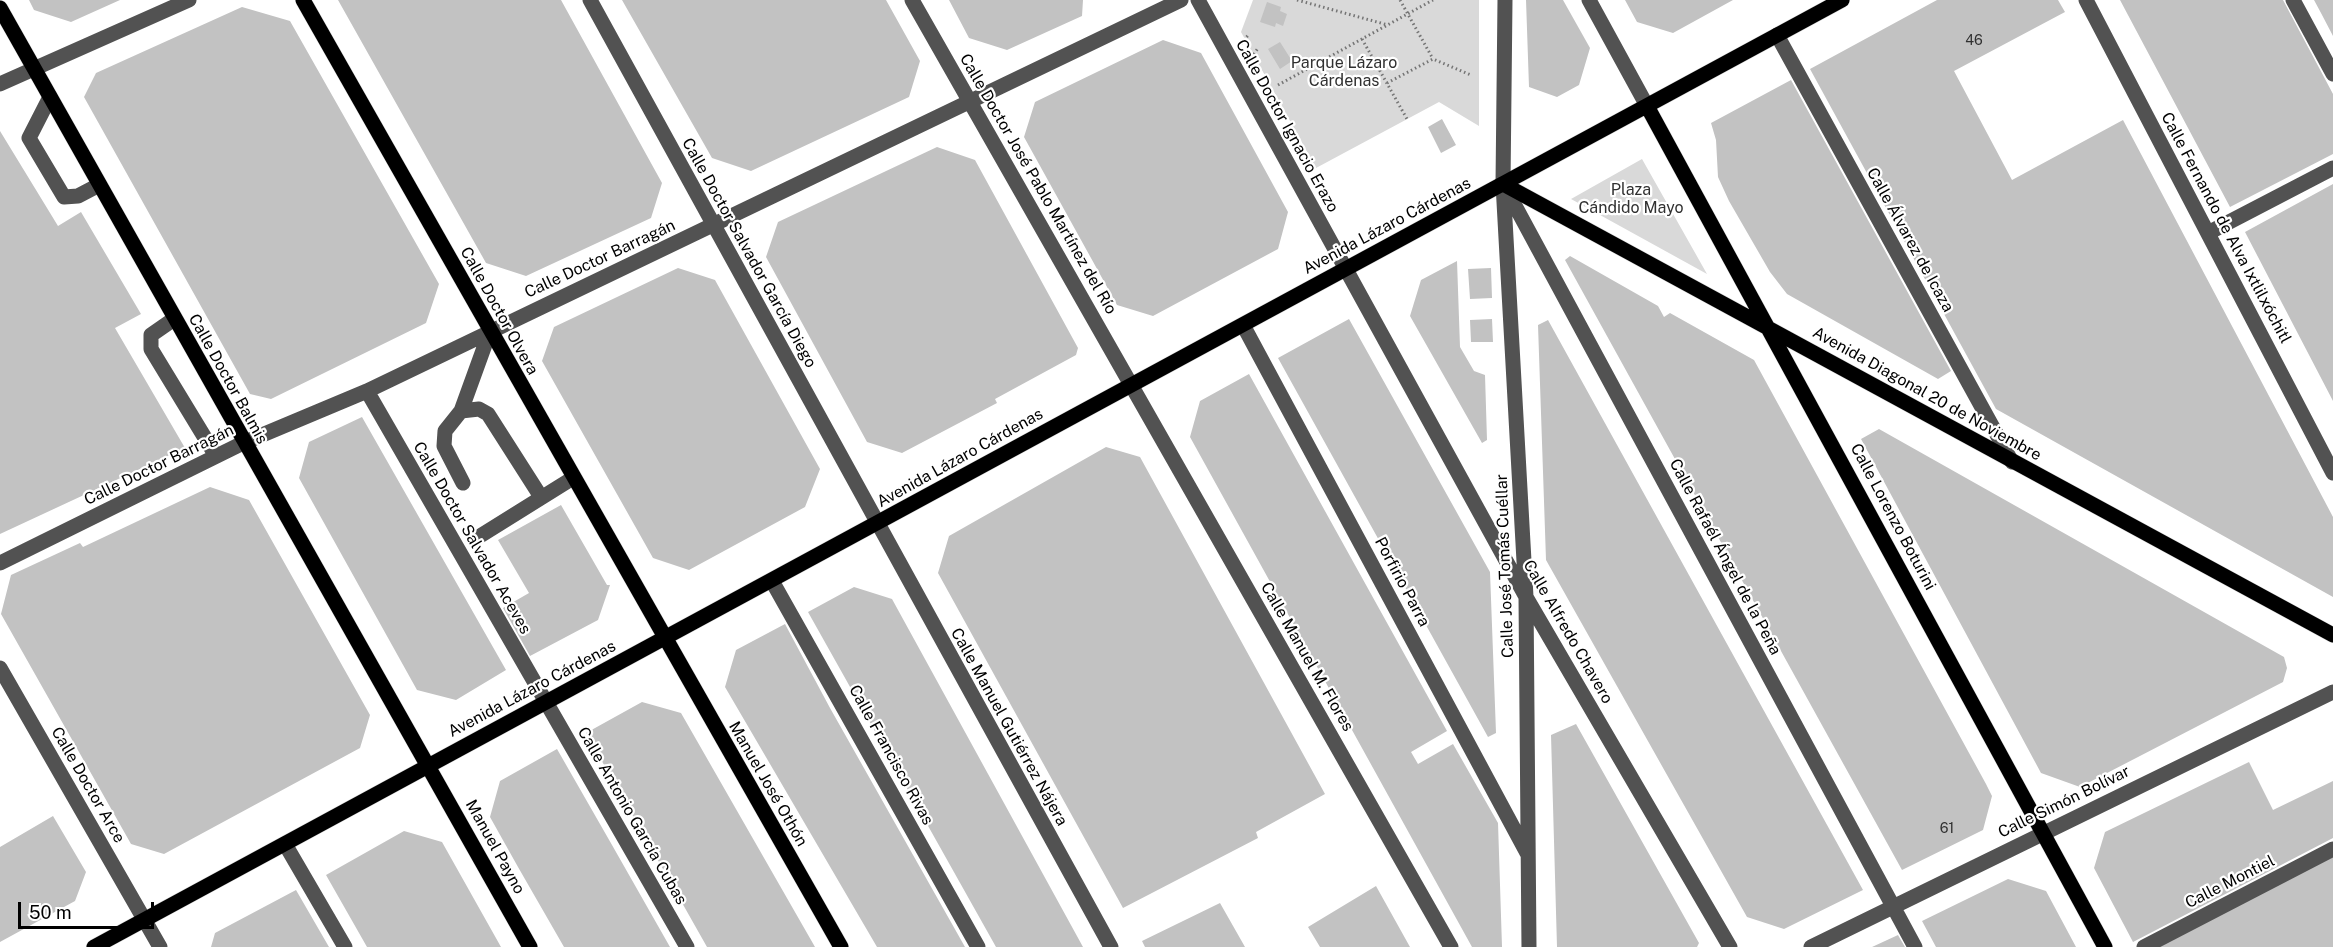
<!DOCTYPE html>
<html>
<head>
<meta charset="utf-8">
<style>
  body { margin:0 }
  #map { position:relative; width:2333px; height:947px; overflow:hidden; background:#fff; font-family:"Public Sans",sans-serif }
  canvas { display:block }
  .scale { position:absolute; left:18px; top:902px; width:136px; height:27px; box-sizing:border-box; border:3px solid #000; border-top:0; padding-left:8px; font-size:18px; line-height:21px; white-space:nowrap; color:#000; -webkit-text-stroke:4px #fff; paint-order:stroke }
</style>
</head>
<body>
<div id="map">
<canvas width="2333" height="947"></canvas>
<div class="scale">50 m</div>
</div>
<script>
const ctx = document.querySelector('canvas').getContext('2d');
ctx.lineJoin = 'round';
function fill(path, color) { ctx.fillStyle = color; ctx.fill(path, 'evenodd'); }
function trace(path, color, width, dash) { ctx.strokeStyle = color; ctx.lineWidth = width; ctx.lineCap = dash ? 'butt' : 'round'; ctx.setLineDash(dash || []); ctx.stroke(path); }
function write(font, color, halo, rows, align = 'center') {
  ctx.font = font + ' "Public Sans",sans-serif'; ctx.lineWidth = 4.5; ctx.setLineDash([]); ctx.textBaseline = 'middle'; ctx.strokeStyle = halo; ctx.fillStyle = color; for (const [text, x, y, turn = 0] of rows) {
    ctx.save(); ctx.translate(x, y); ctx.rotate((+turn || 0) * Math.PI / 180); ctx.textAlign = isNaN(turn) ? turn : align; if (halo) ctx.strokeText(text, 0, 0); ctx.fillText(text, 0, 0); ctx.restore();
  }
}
const green = new Path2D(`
  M1253,0h226v126l-40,-24 -123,66 -75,-136z
  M1642,159l65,115 -136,-75z`);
const building = new Path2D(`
  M29,0h91l-49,22 -37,-12z
  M338,0h223l101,183 -11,35 -125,58 -40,-13z
  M622,0h264l34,61 -11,36 -158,74 -39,-13z
  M949,0h134l-1,16 -75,34 -38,-12z
  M1526,0h37l27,48 -11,37 -22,12 -28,-10z
  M1625,0h108l-60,33 -36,-11z
  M1937,0h121l7,12 -111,59 58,109 111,-60 210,397v80l-337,-188 -186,-340z
  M2120,0h163l50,94v60l-103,53z
  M2314,0h19v36l-12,-23z
  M1267,2l14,5 -1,4 7,3 -4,12 -7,-3 -1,4 -15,-5z
  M242,7l48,14 149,263 -13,39 -155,76 -21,-5 -166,-297 12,-24z
  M1163,40l38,13 87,159 -10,37 -125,67 -36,-11 -93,-168 11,-35z
  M1280,42l12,19 -12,8 -12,-20z
  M1791,80l160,291 -13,8 -151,-85 -17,-22 -41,-71 -11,-24 -2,-37 -5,-17z
  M1442,119l14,26 -15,8 -13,-26z
  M0,131l58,95 23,-14 60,102 -26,14 70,120 -185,86z
  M937,147l38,13 103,188 -2,7 -81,44 2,4 -95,50 -35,-11 -101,-185 12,-35z
  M2333,184v217l-88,-169z
  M1570,256l88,50 6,11 6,-4 84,47 232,424 6,12 -9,34 -81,40 -337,-610z
  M1457,261l3,86 14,24 11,4 2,65 -5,3 -72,-127 11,-36z
  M678,268l37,12 105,189 -15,38 -116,63 -36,-12 -111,-197 12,-34z
  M1491,268l1,30 -22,1 -2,-30z
  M1349,319l141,253 6,161 -8,4 -210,-379z
  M1492,319l1,23h-22l-1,-22z
  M1548,320l315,570 -79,39 -37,-12 -201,-357 -8,-235z
  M1249,374l198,357 -36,21 7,12 35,-20 45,79 4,124h-30l-282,-510 10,-36z
  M362,417l144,253 -50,30 -39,-10 -118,-212 10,-36z
  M1879,429l405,228 3,11 -4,14 -203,105 -39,-14 -180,-334z
  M1106,447l34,10 185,337 -69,38 2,6 -135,70 -185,-335 11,-37z
  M210,487l39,13 121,215 -10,33 -196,106 -33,-10 -130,-230 10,-39 69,-32 3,4z
  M561,505l46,80h3l-12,35 -68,36 -27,-48 26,-15 -31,-53z
  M854,587l38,12 191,348h-87l-188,-335z
  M785,624l45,84 135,239h-88l-152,-260 11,-37z
  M642,702l39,11 134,234h-108l-121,-214z
  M1576,724l123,219 -2,4h-140l-6,-212z
  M557,749l55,96 58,102h-106l-46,-80 -28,-50 10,-36z
  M2249,762l24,48 60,-29v57l-200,104 -39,-74 11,-36z
  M53,816l33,56 -11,29 -75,41v-95z
  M404,831l38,11 59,105h-134l-41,-72z
  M2333,855v92h-179z
  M2008,879l38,12 30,56h-140l-14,-26z
  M1376,886l34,61h-90l-12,-20z
  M296,890l33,57h-118l4,-14z
  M1220,903l25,44h-100l-3,-6z
  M1898,935l7,12h-33z`);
const path = new Path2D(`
  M1297,0l91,25
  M1400,0l33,59
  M1362,39l45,80
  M1241,44l8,-10
  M1249,62l9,-14
  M1387,83l46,-24 38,16
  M1278,85l155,-85`);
const minor = new Path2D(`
  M590,0l521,947
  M912,0l539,947
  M1198,0l328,597 204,350
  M1505,0l-2,184 23,413 3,350
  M1589,0l58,106
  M2086,0l247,473
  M2293,0l40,74
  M1777,35l235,427
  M0,84l189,-84
  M50,97l-21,41 35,59 14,-1 21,-11
  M1506,189l409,758
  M2208,233l125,-65
  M174,319l-23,16v14l65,107
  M1243,325l284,528
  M490,331l-29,80 18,-2 9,5 53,83
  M367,391l320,556
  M461,411l-16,20 -1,15 19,37
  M480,536l93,-58
  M0,563l243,-120 124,-52 814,-391
  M772,581l206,366
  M0,668l160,279
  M285,844l60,103
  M1811,947l522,-255
  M2144,947l189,-98`);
const major = new Path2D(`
  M303,0l538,947
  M0,8l530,939
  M1647,106l458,841
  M1503,184c277,149 553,302 830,451
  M94,947l1748,-947`);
const numberNames = [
  ["46",1974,41],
  ["61",1947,829]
];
const parkNames = [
  ["Parque Lázaro",1344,63],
  ["Cárdenas",1344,81],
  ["Plaza",1631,190],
  ["Cándido Mayo",1631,208]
];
const streetNames = [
  ["Calle Doctor Ignacio Erazo",1287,126,61],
  ["Calle Doctor José Pablo Martínez del Río",1038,184,60],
  ["Avenida Lázaro Cárdenas",1387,226,-28],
  ["Calle Fernando de Alva Ixtlilxóchitl",2226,228,62],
  ["Calle Álvarez de Icaza",1910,240,61],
  ["Calle Doctor Salvador García Diego",749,253,61],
  ["Calle Doctor Barragán",600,259,-25],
  ["Calle Doctor Olvera",499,311,61],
  ["Calle Doctor Balmis",228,379,61],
  ["Avenida Diagonal 20 de Noviembre",1927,394,29],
  ["Avenida Lázaro Cárdenas",960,458,-29],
  ["Calle Doctor Barragán",159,465,-26],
  ["Calle Lorenzo Boturini",1893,517,62],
  ["Calle Doctor Salvador Aceves",472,538,60],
  ["Calle Rafaél Ángel de la Peña",1725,557,62],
  ["Calle José Tomás Cuéllar",1505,566,-92],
  ["Porfirio Parra",1402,582,62],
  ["Calle Alfredo Chavero",1568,632,60],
  ["Calle Manuel M. Flores",1307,657,60],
  ["Avenida Lázaro Cárdenas",532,689,-28],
  ["Calle Manuel Gutiérrez Nájera",1009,727,61],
  ["Calle Francisco Rivas",891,755,61],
  ["Manuel José Othón",768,784,60],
  ["Calle Doctor Arce",88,785,60],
  ["Calle Simón Bolívar",2064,802,-26],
  ["Calle Antonio García Cubas",632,816,60],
  ["Manuel Payno",495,847,61],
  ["Calle Montiel",2230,882,-27]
];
fill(green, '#d9d9d9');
fill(building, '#c2c2c2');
trace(major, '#dbdbdb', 16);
trace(path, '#747474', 3, [1.5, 3]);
trace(minor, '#525252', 15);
trace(major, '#000', 15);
write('14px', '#303030', null, numberNames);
write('16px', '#303030', '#fff', parkNames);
write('16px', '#000', '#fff', streetNames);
</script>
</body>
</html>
